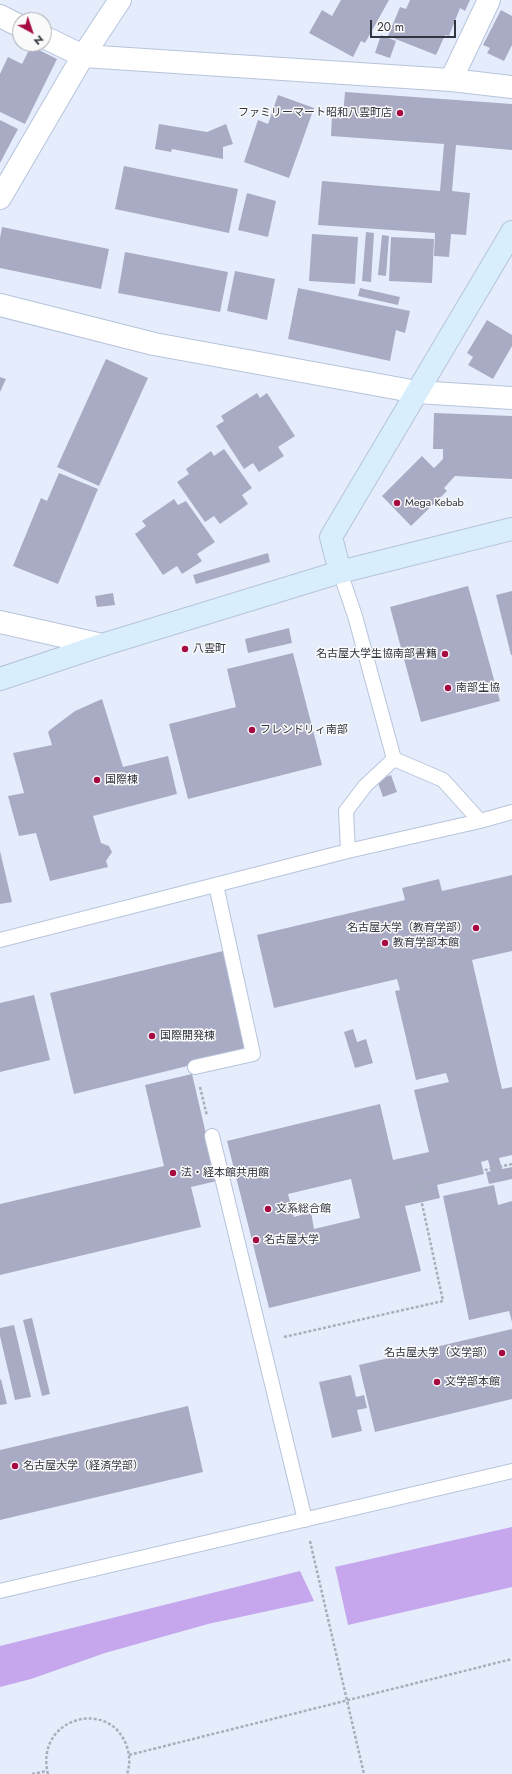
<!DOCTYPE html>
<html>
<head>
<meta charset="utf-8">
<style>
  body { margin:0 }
  #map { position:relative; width:512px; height:1774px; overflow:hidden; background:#e5edfc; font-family:Jost,sans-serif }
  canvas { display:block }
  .north { position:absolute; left:12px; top:12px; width:40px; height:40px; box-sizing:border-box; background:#fafafa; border:1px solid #a9abaf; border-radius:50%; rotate:140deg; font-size:11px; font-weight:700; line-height:16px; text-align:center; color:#30353f }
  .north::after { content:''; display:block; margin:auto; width:14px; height:18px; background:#a50b42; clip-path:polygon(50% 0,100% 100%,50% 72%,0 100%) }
  .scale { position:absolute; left:370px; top:20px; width:86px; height:18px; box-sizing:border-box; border:2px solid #30353f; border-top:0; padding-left:5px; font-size:12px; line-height:14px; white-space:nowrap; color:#30353f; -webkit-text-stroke:3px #fafafa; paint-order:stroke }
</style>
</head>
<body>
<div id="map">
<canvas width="512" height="1774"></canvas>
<div class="north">N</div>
<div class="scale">20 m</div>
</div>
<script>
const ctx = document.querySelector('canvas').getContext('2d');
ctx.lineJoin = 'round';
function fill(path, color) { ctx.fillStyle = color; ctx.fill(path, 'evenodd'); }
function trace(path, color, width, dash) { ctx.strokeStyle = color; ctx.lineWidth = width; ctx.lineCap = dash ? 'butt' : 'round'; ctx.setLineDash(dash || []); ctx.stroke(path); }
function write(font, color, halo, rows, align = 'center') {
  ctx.font = font + ' Jost,"Noto Sans JP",sans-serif'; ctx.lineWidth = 3; ctx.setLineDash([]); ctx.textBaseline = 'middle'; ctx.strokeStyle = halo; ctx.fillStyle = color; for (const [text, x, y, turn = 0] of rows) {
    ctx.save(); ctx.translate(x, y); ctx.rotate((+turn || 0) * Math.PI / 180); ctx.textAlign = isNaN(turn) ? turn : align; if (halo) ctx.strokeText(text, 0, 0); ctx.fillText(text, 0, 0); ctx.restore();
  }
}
const forest = new Path2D(`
  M512,1527v60l-164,38 -13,-58z
  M300,1571l14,30 -106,23 -103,29 -74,26 -31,8v-41z`);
const building = new Path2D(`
  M341,0h48l-24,43 -4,-2 -8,16 -44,-24 13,-23 10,6z
  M410,0h60l-5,11 -5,-3 -11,28 -4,-1 -9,20 -48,-19 12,-29 6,2z
  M501,10l11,6v29l-8,16 -17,-8 3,-5 -7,-3z
  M381,35l15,6 -6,17 -15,-5z
  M31,46l26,13 -32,65 -25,-12v-38l8,-17 14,7z
  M345,92l167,12v46l-56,-5 -4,46 18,2 -4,42 -15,-1 -2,23 -15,-1 1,-23 -117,-8 4,-44 118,10 4,-47 -113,-8 1,-21 11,1z
  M278,95l36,13 -25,70 -45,-16 14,-42 10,4z
  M0,120l18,9 -18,34z
  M159,124l48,8 19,-8 7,20 -10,3v12l-51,-10 -1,3 -16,-3z
  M124,166l114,23 -9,44 -114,-24z
  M247,193l29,8 -8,36 -30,-7z
  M2,227l107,22 -8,40 -101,-21v-30z
  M366,232l8,1 -3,49 -9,-1z
  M312,234l46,3 -3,47 -46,-3z
  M382,235l7,1 -3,40 -8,-1z
  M391,237l43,2 -2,44 -43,-2z
  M125,252l103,20 -8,40 -102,-19z
  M235,271l40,8 -8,41 -40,-9z
  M298,288l112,23 -5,22 -9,-3 -6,31 -102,-22z
  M360,288l40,9 -2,8 -40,-9z
  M487,320l25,15v11l-19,33 -25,-14 5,-8 -6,-4z
  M106,359l42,19 -49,108 -42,-19z
  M0,377l6,2 -6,13z
  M257,393l3,5 7,-5 28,43 -17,11 6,9 -25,16 -6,-9 -9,6 -28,-43 8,-5 -3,-5z
  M434,413l78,3v63l-57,-3 -11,12 3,3 -36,35 -29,-30 40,-40 12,12 9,-9v-10h-10z
  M224,449l28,39 -10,7 6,9 -28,20 -6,-8 -9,6 -28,-40 12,-8 -3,-5 25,-18 3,5z
  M59,473l39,16 -40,95 -45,-18 28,-68 6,3z
  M174,499l4,6 8,-4 29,41 -18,12 5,7 -20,13 -5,-8 -14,9 -28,-41 11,-8 -4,-5z
  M268,553l2,9 -74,22 -3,-9z
  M468,586l32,115 -79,21 -31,-115z
  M512,591v64h-1l-15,-60z
  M113,593l2,12 -18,2 -2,-11z
  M289,628l3,15 -44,10 -3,-14z
  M293,653l29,112 -134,34 -19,-75 67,-17 -9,-38z
  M102,699l21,68 45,-11 9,38 -84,22 8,27 8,3 3,6 -6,9 2,6 -58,14 -14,-48 -17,3 -11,-40 16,-3 -11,-40 39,-8 -4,-13 3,-3 24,-18z
  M391,775l6,17 -14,5 -6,-17z
  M0,851l12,51 -12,2z
  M512,875v76l-40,9 30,129 10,-2v68l-13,3 3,11 10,-2v12l-23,5 -3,-12 5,-1 -3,-11 -7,2 3,12 -47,11 3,13 -35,8 16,65 -152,37 -42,-167 153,-37 13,56 36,-8 -15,-62 35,-8 -3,-9 -30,7 -21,-89 5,-1 -3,-11 -123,29 -17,-73 148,-35 -3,-12 37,-9 3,12zM351,1179l9,39 -46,11 -3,-17 -17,5 -6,-23z
  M223,951l25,100 -174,43 -24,-101z
  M34,995l16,65 -50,12v-69z
  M353,1029l4,13 9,-3 7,24 -18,5 -11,-36z
  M192,1074l25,107 -26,6 10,40 -201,48v-71l164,-38 -19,-81z
  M494,1185l4,20 14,-4v121l-3,-11 -40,9 -26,-124z
  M32,1318l18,76 -8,2 -19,-76z
  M14,1325l17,72 -16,3 -15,-64v-8z
  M512,1329v70l-137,33 -16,-67z
  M351,1375l5,22 8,-2 3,13 -10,2 5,21 -30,7 -13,-56z
  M1,1379l6,25 -7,1v-25z
  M188,1406l15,66 -203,48v-70z`);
const path = new Path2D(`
  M200,1087l7,29
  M284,1337l159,-36 -25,-116 94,-21
  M310,1541l54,233
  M129,1755l383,-96
  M32,1774l15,-3
  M48,1774c-14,-57 63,-77 79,-27 3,9 3,18 0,27`);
const lane = new Path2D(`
  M340,572l15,44 39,143
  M394,759l49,21 37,41
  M348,851l-2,-40 19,-25 29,-27
  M0,940l348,-89 132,-30 32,-9
  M195,1067l58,-13 -37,-169
  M212,1136l93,384
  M0,1591l512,-120`);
const street = new Path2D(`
  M0,16l20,10
  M44,37l39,19 368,24 61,7
  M451,80l38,-80
  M0,198l83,-142 37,-56
  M0,305l154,39 263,48 95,6
  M0,622l102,23`);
const secondary = new Path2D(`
  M340,572l-9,-35 181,-305
  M0,679l102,-34 238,-73 172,-43`);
const markers = [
  [400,113,4,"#a50b42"],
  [397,503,4,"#a50b42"],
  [185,649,4,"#a50b42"],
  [445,654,4,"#a50b42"],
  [448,688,4,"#a50b42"],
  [252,730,4,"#a50b42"],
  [97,780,4,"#a50b42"],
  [476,928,4,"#a50b42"],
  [385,943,4,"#a50b42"],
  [152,1036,4,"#a50b42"],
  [173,1173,4,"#a50b42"],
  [268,1209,4,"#a50b42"],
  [256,1240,4,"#a50b42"],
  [502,1353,4,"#a50b42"],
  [437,1382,4,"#a50b42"],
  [15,1466,4,"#a50b42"]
];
const poiNames = [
  ["ファミリーマート昭和八雲町店",392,113,"right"],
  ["Mega Kebab",405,503],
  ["八雲町",193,649],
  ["名古屋大学生協南部書籍",437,654,"right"],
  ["南部生協",456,688],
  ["フレンドリィ南部",260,730],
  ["国際棟",105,780],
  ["名古屋大学（教育学部）",468,928,"right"],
  ["教育学部本館",393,943],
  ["国際開発棟",160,1036],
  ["法・経本館共用館",181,1173],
  ["文系総合館",276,1209],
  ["名古屋大学",264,1240],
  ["名古屋大学（文学部）",494,1353,"right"],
  ["文学部本館",445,1382],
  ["名古屋大学（経済学部）",23,1466]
];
fill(forest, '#c6a6ec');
fill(building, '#a9abc4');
trace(lane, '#b6c4db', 16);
trace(street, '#b6c4db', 24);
trace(secondary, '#b6c4db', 24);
trace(path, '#a8afbc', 2.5, [3, 2]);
trace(lane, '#fff', 14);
trace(street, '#fff', 22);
trace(secondary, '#d9eefc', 22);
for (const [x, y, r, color] of markers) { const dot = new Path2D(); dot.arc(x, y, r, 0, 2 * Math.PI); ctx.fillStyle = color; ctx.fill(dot); trace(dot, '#fafafa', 1.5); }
write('11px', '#30353f', '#fafafa', poiNames, 'left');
</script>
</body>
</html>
